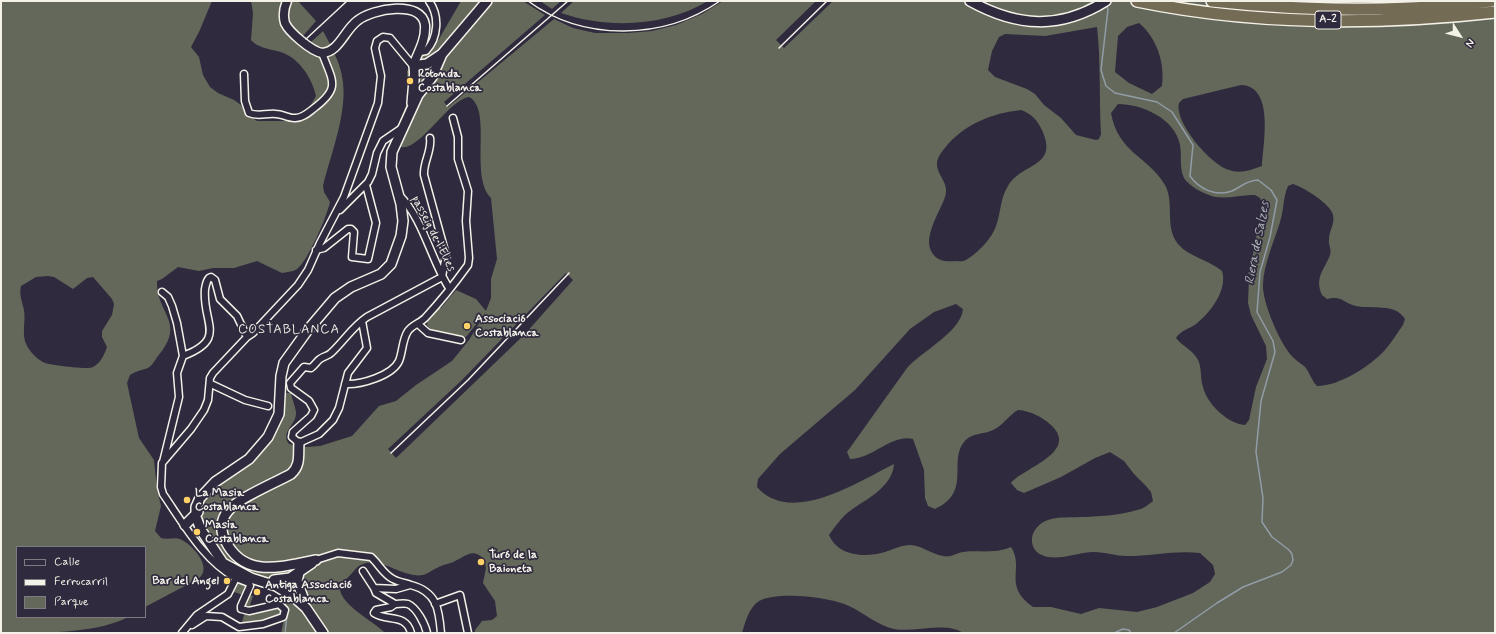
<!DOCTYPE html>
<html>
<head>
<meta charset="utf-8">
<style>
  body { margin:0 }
  #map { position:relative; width:1496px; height:634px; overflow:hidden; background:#2f2a3d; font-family:Mynerve,sans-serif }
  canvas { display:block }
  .frame { position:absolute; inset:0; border:2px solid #f4f1e8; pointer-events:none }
  .legend { position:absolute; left:16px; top:546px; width:130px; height:72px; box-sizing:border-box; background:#2f2a3d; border:1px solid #7e7a81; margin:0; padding:5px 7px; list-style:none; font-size:12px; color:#f4f1e8 }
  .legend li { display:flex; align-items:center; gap:8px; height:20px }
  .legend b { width:20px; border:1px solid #7e7a81 }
  .north { position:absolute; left:1440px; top:16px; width:40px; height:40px; -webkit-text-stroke:3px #2f2a3d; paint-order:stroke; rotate:126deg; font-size:11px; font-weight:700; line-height:16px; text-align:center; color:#f4f1e8 }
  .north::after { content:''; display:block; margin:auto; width:14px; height:18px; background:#f4f1e8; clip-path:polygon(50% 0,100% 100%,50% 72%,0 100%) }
</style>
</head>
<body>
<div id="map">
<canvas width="1496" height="634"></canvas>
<div class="frame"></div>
<ul class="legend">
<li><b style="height:5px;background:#2f2a3d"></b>Calle</li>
<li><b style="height:5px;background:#f4f1e8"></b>Ferrocarril</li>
<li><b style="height:11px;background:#63685a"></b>Parque</li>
</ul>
<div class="north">N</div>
</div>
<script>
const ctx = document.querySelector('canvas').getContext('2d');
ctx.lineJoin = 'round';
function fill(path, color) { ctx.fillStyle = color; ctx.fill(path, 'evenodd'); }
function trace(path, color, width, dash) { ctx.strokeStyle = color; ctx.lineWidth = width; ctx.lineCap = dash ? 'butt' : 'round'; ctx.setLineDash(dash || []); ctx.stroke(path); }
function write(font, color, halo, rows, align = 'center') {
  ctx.font = font + ' Mynerve,sans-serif'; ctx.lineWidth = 3.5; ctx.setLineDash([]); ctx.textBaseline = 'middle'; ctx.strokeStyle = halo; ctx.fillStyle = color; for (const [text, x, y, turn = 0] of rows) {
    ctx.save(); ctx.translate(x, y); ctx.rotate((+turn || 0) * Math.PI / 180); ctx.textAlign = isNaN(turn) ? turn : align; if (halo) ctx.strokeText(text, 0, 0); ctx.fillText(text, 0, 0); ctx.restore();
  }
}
const green = new Path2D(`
  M1,1h211l-13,31 -8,15 8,10 4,18 7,12 8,6 16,7 7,5 5,8 11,8h35l17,-13 7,-12c-5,-20 -18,-40 -39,-45 -9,-2 -20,-4 -26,-11l2,-27 -2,-12h47l18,20 -13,15 7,7 13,-12c8,15 16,29 19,45 7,34 -11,77 -19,110l1,6 6,10c-3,14 -22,59 -33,67 -4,3 -11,3 -15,4l-25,-12 -23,7h-21l-14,3 -21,-4 -16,12 -5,2c-1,33 30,41 1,75 -3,4 -6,10 -10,12 -6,2 -12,3 -18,7l-3,8 12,55 15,22 3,29 4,17 -6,25 6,7c6,2 13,-1 19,1 12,5 34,29 18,40l-53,28v-60h-128v70h111c-31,17 -90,16 -127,16zM48,276l6,1 19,12 14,-11 6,-1 19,22 2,5 -2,11 -10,16v6l5,10c-3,8 -6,16 -14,20 -6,3 -41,-2 -48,-4 -7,-3 -14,-10 -18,-17 -6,-11 -1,-24 -3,-36 -2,-9 -5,-15 -3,-24l15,-9z
  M461,1h62l22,14 -101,87 4,5 106,-88 19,9 22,5h33l24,-2 24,-6 26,-11 21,-13h93l-40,39 8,8 49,-47h662v632h-532c-17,-12 -49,0 -69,-4 -17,-4 -30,-16 -45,-23 -19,-9 -71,-15 -90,-5 -10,6 -14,22 -17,32h-267v-3l7,-9 10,-1 5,-4 -2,-15 -12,-18 3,-15 -2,-9c-11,-10 -15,-5 -27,1 -6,4 -14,4 -20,8 -5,2 -9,6 -14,7 -20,4 -40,-18 -60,-11 -8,2 -12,14 -23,19 -5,20 33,37 45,50h-104l3,-14 -4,-29 -67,-35 -24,-34 1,-12 4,-9 27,-26 26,-21 19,-21 7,-17 3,-22h15c1,6 4,13 5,19 1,13 -16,19 -7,32l18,3 13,-1 32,-10 27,-30 17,-5 20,-16 36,-24 17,-21 17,-28 -20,25 -34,-6 -5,-6 1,-5 10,-13 3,1 15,-18 20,9 10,12 5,-13v-19l6,-20 -6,-61c-22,-22 2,-89 -22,-101 -21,3 -49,54 -68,50 -3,-1 -6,-3 -9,-4l17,-46 -2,-26 32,-32zM1139,23c18,15 26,40 23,63l-10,8 -23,-11 -14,-11 3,-36 9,-9zM1097,27c4,35 2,71 4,107l-2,5 -3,1 -20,-5 -15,-17 -17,-13 -9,-11 -8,-5 -32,-12 -7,-7 4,-19 7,-14 6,-3 40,2zM1241,85c34,1 22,60 21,81 -11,4 -22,8 -33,4 -19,-6 -55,-48 -50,-67l4,-4zM1118,104c23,0 57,14 62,41 2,10 -1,23 4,33 5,8 17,14 25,17 14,6 32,-1 46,0l5,3 2,5 -13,74 -1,26 3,12 15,31 1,13 -11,28 -7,33 -4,5c-17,-1 -38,-21 -42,-38 -3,-9 -1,-19 -5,-27 -5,-10 -16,-14 -22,-22 5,-8 13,-9 20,-14 14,-11 32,-34 26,-53 -13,-11 -33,-14 -44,-27 -14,-18 -3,-41 -13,-59 -17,-29 -47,-32 -54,-72zM1021,110c11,4 16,10 21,20 17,38 -20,32 -34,56 -8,12 -7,27 -12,40 -4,12 -18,27 -30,34 -3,2 -8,1 -11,1 -9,1 -17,0 -22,-7 -12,-15 7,-42 12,-57 5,-14 -8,-21 -8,-33 0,-8 7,-15 12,-21 19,-20 44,-30 72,-33zM1293,184c10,3 38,20 40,31 2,9 -4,16 -4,24 -1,5 3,11 1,16 -5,14 -16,22 -8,40l5,4c16,-4 16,4 29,7 16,4 38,-4 49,13l-2,6c-6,8 -11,17 -18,25 -15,16 -45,36 -68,36 -6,-6 -7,-14 -13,-20 -5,-4 -10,-7 -14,-12 -11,-14 -28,-52 -27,-70 1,-21 11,-42 17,-62 4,-12 3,-25 8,-36zM566,273l7,7 -48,54 -129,124 -8,-9 73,-68zM956,304l7,5c-2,23 -41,42 -56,59l-60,84 3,7c23,0 41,-25 63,-20l11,31 1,28 3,8 7,3c37,-17 13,-47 29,-67 8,-10 21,-7 31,-13 9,-5 14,-14 23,-19 13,1 24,7 33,15 29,27 -28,43 -40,58l6,7 7,3 37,-16 34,-19 15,-6 14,9 10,13 12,12 5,6 2,9c-5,4 -10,8 -16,9 -16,5 -41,7 -57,7 -16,1 -35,-2 -45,13 -6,9 -3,21 7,25 15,7 36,-3 52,-3 11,0 22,4 33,4 24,0 49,-6 73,-3l13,12 2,9 -5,8 -17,11 -36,14 -20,5 -38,-4 -18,6 -30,-7h-18c-31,-22 -8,-38 -22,-60 -15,7 -32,3 -48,5 -7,1 -12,6 -20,4 -12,-2 -20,-10 -32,-11 -10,0 -17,4 -26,7 -21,6 -47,4 -56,-17 5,-7 10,-14 16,-20 17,-15 47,-25 49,-51 -36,18 -103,62 -137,23l1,-8 22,-25 75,-64 55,-61 24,-17z
  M540,1h21l-9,8z
  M574,1h134c-44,26 -100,28 -147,12z
  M239,582l9,4 -5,9 -9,-3z
  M248,595l5,1 -3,9 5,2 -12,1z
  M278,606l3,1 2,8 -25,10h-17l4,-13z`);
const stream = new Path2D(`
  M1106,5l2,4 -7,61 5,16 9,7 42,9 15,10 21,33 -3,31c9,13 26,21 42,15 9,-4 15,-11 26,-11l13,10 6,10 -7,37 -10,35 -3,40 16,29 2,11 -14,49 -5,51 7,46 -1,24 10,15 17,13 3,4 1,6 -2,5 -9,7 -39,15 -26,16 -43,30
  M286,607l-2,-3 4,-5
  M285,633l2,-18
  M1114,633l9,-4 6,1 2,3`);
const minor = new Path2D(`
  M420,52l6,-1c12,-13 14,-35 3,-50
  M244,74l1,27 4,12c9,4 17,0 27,1 6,0 12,4 18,4 7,1 14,-5 19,-9 28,-21 20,-27 9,-56
  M399,195c24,23 32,65 50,93
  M340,210l28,-28 4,-8 5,-21 6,-12 19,-13
  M316,250l8,-2 24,-19h3l3,3 -2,25 16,2 8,-36 -10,-38
  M162,292l6,5 4,9 5,17 6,33 -6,17 2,24 -16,65
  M362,321l5,27 -19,25 -9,35 -6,12 -14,14 -20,9 -7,-6 1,-5 18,-16 3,-6 -5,-9 -18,-13 -1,-5 14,-16 7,1c4,-3 6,-7 9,-9 4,-3 8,-3 11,-6 13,-12 21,-26 36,-36l75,-40 4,-22 -22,-80c-1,-13 8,-24 6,-37
  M418,324l10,9 33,7
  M183,356c45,-17 19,-33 22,-67 1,-4 1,-8 4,-11l2,-1 4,3 5,19 17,17 10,21
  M211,384l34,16 23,6
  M345,384c15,1 47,-8 54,-23 4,-10 3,-21 9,-30 4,-6 12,-8 17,-13 15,-16 30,-35 43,-53l1,-7 -3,-37 2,-30 -10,-32v-22l-5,-19
  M316,560l22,-7 33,4c8,7 12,17 22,22 5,3 12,4 18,6 26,7 28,24 30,48
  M363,571l11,17
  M410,585l-14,4 -22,-1 2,5 19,11 -4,3 -15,3 -2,3c13,9 32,0 37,20
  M395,604c4,0 9,-1 13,0 9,4 17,20 19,29
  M435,604l25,-9 8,38
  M192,625l14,-9 16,1 17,10 24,-3 20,-7 2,-7 -6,-6 -30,7 -8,-2v-3l9,-20 -1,-3 -13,-5
  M182,633l15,-18 31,-21 8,-16c-32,-17 -53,-55 -73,-84l-2,-7 1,-24 29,-34 13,-19 4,-10 2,-22 3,-5 34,-36 6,-4 45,-48 10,-15 12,-27 24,-46 34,-94 3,-27 -6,-28 2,-7 6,-4 7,1 24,29`);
const tertiary = new Path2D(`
  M287,1c-3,7 -4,15 -2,22 4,9 26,28 37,30 17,-1 22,-22 35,-32 16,-13 65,-21 68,4 1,14 -6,26 -11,38 -1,3 0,6 0,9`);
const secondary = new Path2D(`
  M970,1c47,26 90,29 136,0
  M412,103l3,-34 4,-4 8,-1 15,-10
  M299,443c-1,12 2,22 -8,31 -16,9 -53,24 -63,37 -7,8 -8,20 -3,29 19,40 58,26 91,20
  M185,525l13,-13
  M300,569l-3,12 7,19
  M274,580l16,-2 22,-15
  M323,633l-17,-25 -11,-10 -19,-12 -25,-8 -28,-15 -22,-33 -5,-13v-10l4,-9 15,-16 34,-23 19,-22 11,-23 2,-38 3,-13 23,-32 28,-33 16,-11 30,-13 10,-10 10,-28 2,-15 -2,-17 -10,-37 1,-15 26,-57 14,-18 10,-23 45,-53`);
const motorway = new Path2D(`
  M1137,1c117,24 240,24 358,11
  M1212,1c92,10 187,12 279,0`);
const rail = new Path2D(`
  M528,1c56,41 136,39 192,0
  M306,39l41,-38
  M779,48l48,-47
  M447,106l121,-105
  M391,453l77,-73 101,-107`);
const markers = [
  [410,81,4,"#ffd166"],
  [467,326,4,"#ffd166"],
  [187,500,4,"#ffd166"],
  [197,532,4,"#ffd166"],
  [481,562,4,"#ffd166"],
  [227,581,4,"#ffd166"],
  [257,592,4,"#ffd166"]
];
const shields = [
  [1328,20,26]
];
const shieldNames = [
  ["A-2",1328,20]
];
const poiNames = [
  ["Rotonda",418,74],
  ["Costablanca",418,88],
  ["Associació",475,319],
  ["Costablanca",475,333],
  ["La Masia",195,493],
  ["Costablanca",195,507],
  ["Masia",205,525],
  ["Costablanca",205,539],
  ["Turó de la",489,555],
  ["Baioneta",489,569],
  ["Bar del Angel",219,581,"right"],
  ["Antiga Associació",265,585],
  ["Costablanca",265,599]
];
const streetNames = [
  ["passeig de l'Elies",433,234,63]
];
const waterNames = [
  ["Riera de Salzes",1258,243,-79]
];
const neighbourhoodNames = [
  ["COSTABLANCA",289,330]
];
fill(green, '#63685a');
trace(stream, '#929ca7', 1.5);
trace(minor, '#f4f1e8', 9);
trace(tertiary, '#f4f1e8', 11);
trace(secondary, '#f4f1e8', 12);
trace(motorway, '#f4f1e8', 14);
trace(minor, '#2f2a3d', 6);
trace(tertiary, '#2f2a3d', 8);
trace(secondary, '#2f2a3d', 9);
trace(motorway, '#746b55', 11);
trace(rail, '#f4f1e8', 1.5);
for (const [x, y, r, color] of markers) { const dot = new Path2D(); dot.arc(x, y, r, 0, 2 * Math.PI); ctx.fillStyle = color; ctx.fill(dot); trace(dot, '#2f2a3d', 1.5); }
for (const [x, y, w] of shields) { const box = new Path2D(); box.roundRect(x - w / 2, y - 9, w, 18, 3); ctx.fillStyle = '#2f2a3d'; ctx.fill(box); trace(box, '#f4f1e8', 1); }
write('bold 11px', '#f4f1e8', null, shieldNames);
write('bold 12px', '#f4f1e8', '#2f2a3d', poiNames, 'left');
write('12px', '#f4f1e8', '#2f2a3d', streetNames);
write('italic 13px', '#b2b8bc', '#2f2a3d', waterNames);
ctx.letterSpacing = '1px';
write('13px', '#f4f1e8', '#2f2a3d', neighbourhoodNames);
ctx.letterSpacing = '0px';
</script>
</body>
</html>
